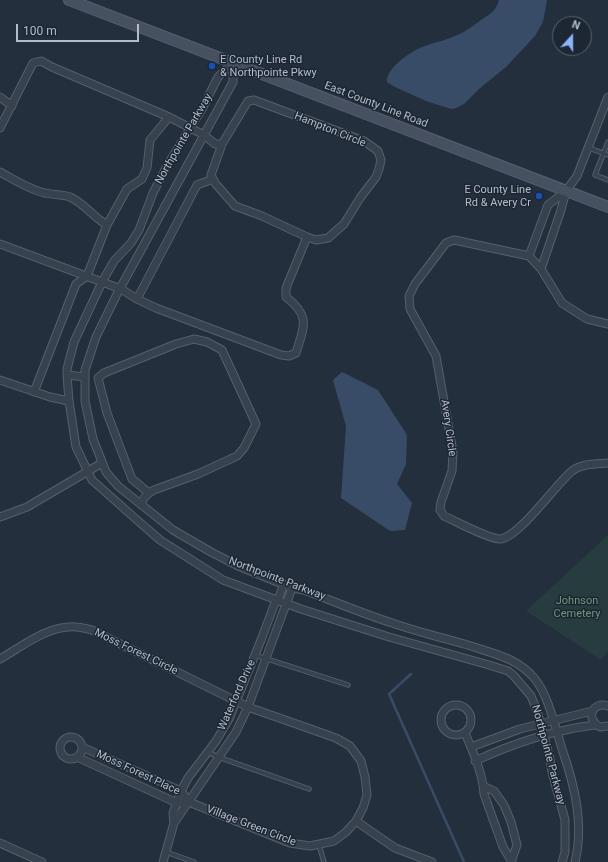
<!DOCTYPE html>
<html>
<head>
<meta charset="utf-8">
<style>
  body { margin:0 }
  #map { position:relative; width:608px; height:862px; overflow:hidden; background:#242f3e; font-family:Roboto,sans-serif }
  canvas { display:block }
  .north { position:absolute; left:552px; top:16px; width:40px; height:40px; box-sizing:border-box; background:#1d2633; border:1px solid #59626f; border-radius:50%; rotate:21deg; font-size:11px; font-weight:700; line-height:16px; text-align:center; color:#b4bcc9 }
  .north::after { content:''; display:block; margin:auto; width:14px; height:18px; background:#8ab4f8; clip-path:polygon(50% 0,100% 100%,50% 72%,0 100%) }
  .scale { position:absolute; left:16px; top:24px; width:123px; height:18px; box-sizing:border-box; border:2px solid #b4bcc9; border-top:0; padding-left:5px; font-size:12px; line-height:14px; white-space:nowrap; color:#b4bcc9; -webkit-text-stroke:3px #1d2633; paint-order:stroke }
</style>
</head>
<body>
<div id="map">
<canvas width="608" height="862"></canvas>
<div class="north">N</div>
<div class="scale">100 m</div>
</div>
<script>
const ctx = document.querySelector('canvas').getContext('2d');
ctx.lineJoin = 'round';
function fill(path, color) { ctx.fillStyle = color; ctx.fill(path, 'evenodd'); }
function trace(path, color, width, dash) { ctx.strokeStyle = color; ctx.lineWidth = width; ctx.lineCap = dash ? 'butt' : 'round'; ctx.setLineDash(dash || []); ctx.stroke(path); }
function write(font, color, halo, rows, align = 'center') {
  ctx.font = font + ' Roboto,sans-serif'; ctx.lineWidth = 3; ctx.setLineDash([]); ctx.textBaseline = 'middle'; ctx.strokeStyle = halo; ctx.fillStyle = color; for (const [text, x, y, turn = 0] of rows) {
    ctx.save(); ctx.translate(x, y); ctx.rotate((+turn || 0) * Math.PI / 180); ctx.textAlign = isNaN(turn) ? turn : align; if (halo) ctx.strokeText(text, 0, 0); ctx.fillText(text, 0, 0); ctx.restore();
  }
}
const green = new Path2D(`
  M608,535v116l-7,9 -75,-49z`);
const water = new Path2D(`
  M499,0h48l-4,22 -8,14 -29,31 -27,22 -15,15 -8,4 -5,1 -25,-8 -31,-14 -8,-5c-1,-14 22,-29 33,-34 11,-5 24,-7 35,-12 10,-4 18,-10 26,-16 9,-6 15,-9 18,-20z
  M342,372l36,18 29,45 -1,29 -9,20 15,19 -7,27 -15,1 -49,-33 5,-72 -13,-46z`);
const stream = new Path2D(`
  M411,674l-22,20 75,168`);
const service = new Path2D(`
  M608,142l-13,33 13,5
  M589,148l19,7
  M255,655l93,30
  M208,752l10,5 91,32
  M319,845l5,17
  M166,852l28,10`);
const minor = new Path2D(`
  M233,63l-15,14 -16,32 -34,55 -15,29 -14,37 -8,13 -17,18 -12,21 -28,60 -7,27v6l2,26 7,46 16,33 45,40 23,20 63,40 78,29 88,28 100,28 19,6 6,5 17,20 6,15 13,48 2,13 13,48v32l-3,10
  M233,63v19l-116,212 -21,43 -11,33v31l8,38 13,33 12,14 55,44 38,22 27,14 54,22 12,2c31,12 62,25 94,35 24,8 49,14 73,21 23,8 47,12 64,33 14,17 21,52 28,73 12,35 21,73 12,110
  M0,97l12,9
  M254,100l110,41 14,10 3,9 -2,9 -3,8 -16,21 -16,26 -16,14 -12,2 -9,-3 -45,-21 -27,-10 -20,-23 -4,-8 11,-31 26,-43z
  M0,128l33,-65 8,-2 11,6 117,50 35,18 11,9h7
  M0,172c13,7 30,18 45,21 8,2 17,1 25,4 14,6 23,20 37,28
  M566,191l11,-15 31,-79
  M0,244l121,45 16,10 19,9 125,47 8,1 7,-3c8,-26 15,-37 -10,-56v-9l21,-51
  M529,256l19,-51 18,-14 -5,19 -20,59
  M137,299l60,-114 16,-6
  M608,324l-21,-5 -25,-16 -21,-34 -12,-13 -75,-16 -8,3 -31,41 -6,12 1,13 26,47 17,96 -1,19 -11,31 -1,8 4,6c11,5 47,24 57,23 19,-3 55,-55 71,-68 10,-8 25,-7 36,-8
  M67,375l18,2
  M0,380l50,17 19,4
  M34,392l42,-108 11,-8 20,-51 20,-36 15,-10 5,-11 3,-28 19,-23
  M141,505c3,-9 5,-10 13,-15l44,-16 39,-18 7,-8 12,-24 -34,-74 -15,-8 -13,-3 -18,5 -72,29 -6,5 9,35 25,66 17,14
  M0,517l27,-10 75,-44
  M0,659c23,-13 48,-34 76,-32 5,0 11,2 16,3l156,77 88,31 14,8 11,15 4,16 2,18 -4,13 -7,13 -10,11 -12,9 -24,5 -20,-3 -101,-41 -12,1 -100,-46
  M441 720a15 15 0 1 1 30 0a15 15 0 1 1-30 0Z
  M608,706c-16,-5 -23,13 -8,21l8,-1
  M465,733c8,19 18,41 19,61l19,53 9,15
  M60 748a11 11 0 1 1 22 0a11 11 0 1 1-22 0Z
  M82,747l99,44 8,11
  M471,747l49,-18 68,-17 4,1
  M475,761c39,-18 78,-31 120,-36
  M483,786l11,5 10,14 7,17 6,23 -6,17
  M356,821l39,27 37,14
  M174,823l62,-91 12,-25 44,-119
  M0,843l42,19
  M163,862l11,-39 -1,-10 8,-22 7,-13 28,-37 13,-22 32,-79 15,-40 3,-3 5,-13`);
const secondary = new Path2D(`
  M69,0l539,207`);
const markers = [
  [212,66,4,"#1a4fb4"],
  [539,196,4,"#1a4fb4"]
];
const poiNames = [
  ["E County Line Rd",220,60],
  ["& Northpointe Pkwy",220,73],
  ["E County Line",531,190,"right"],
  ["Rd & Avery Cr",531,203,"right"]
];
const streetNames = [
  ["East County Line Road",376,105,21],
  ["Hampton Circle",330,130,22],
  ["Northpointe Parkway",184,139,-60],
  ["Avery Circle",448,428,82],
  ["Northpointe Parkway",277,579,21],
  ["Moss Forest Circle",136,652,26],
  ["Waterford Drive",237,695,-66],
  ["Northpointe Parkway",548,755,75],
  ["Moss Forest Place",138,773,25],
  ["Village Green Circle",251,826,21]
];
const parkNames = [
  ["Johnson",577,601],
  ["Cemetery",577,614]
];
fill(green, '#263c3f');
fill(water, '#394c67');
trace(stream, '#394c67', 2.5);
trace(service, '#565f6c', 5.5);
trace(minor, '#565f6c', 9);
trace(secondary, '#565f6c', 12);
trace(service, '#38414e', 3.5);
trace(minor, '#38414e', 7);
trace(secondary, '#465061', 10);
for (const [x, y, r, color] of markers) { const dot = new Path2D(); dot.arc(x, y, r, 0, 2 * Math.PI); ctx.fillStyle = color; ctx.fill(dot); trace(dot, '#1d2633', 1.5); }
write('11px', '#b4bcc9', '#1d2633', poiNames, 'left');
write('11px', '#b4bcc9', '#1d2633', streetNames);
write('11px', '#6b9a76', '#1d2633', parkNames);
</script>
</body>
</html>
